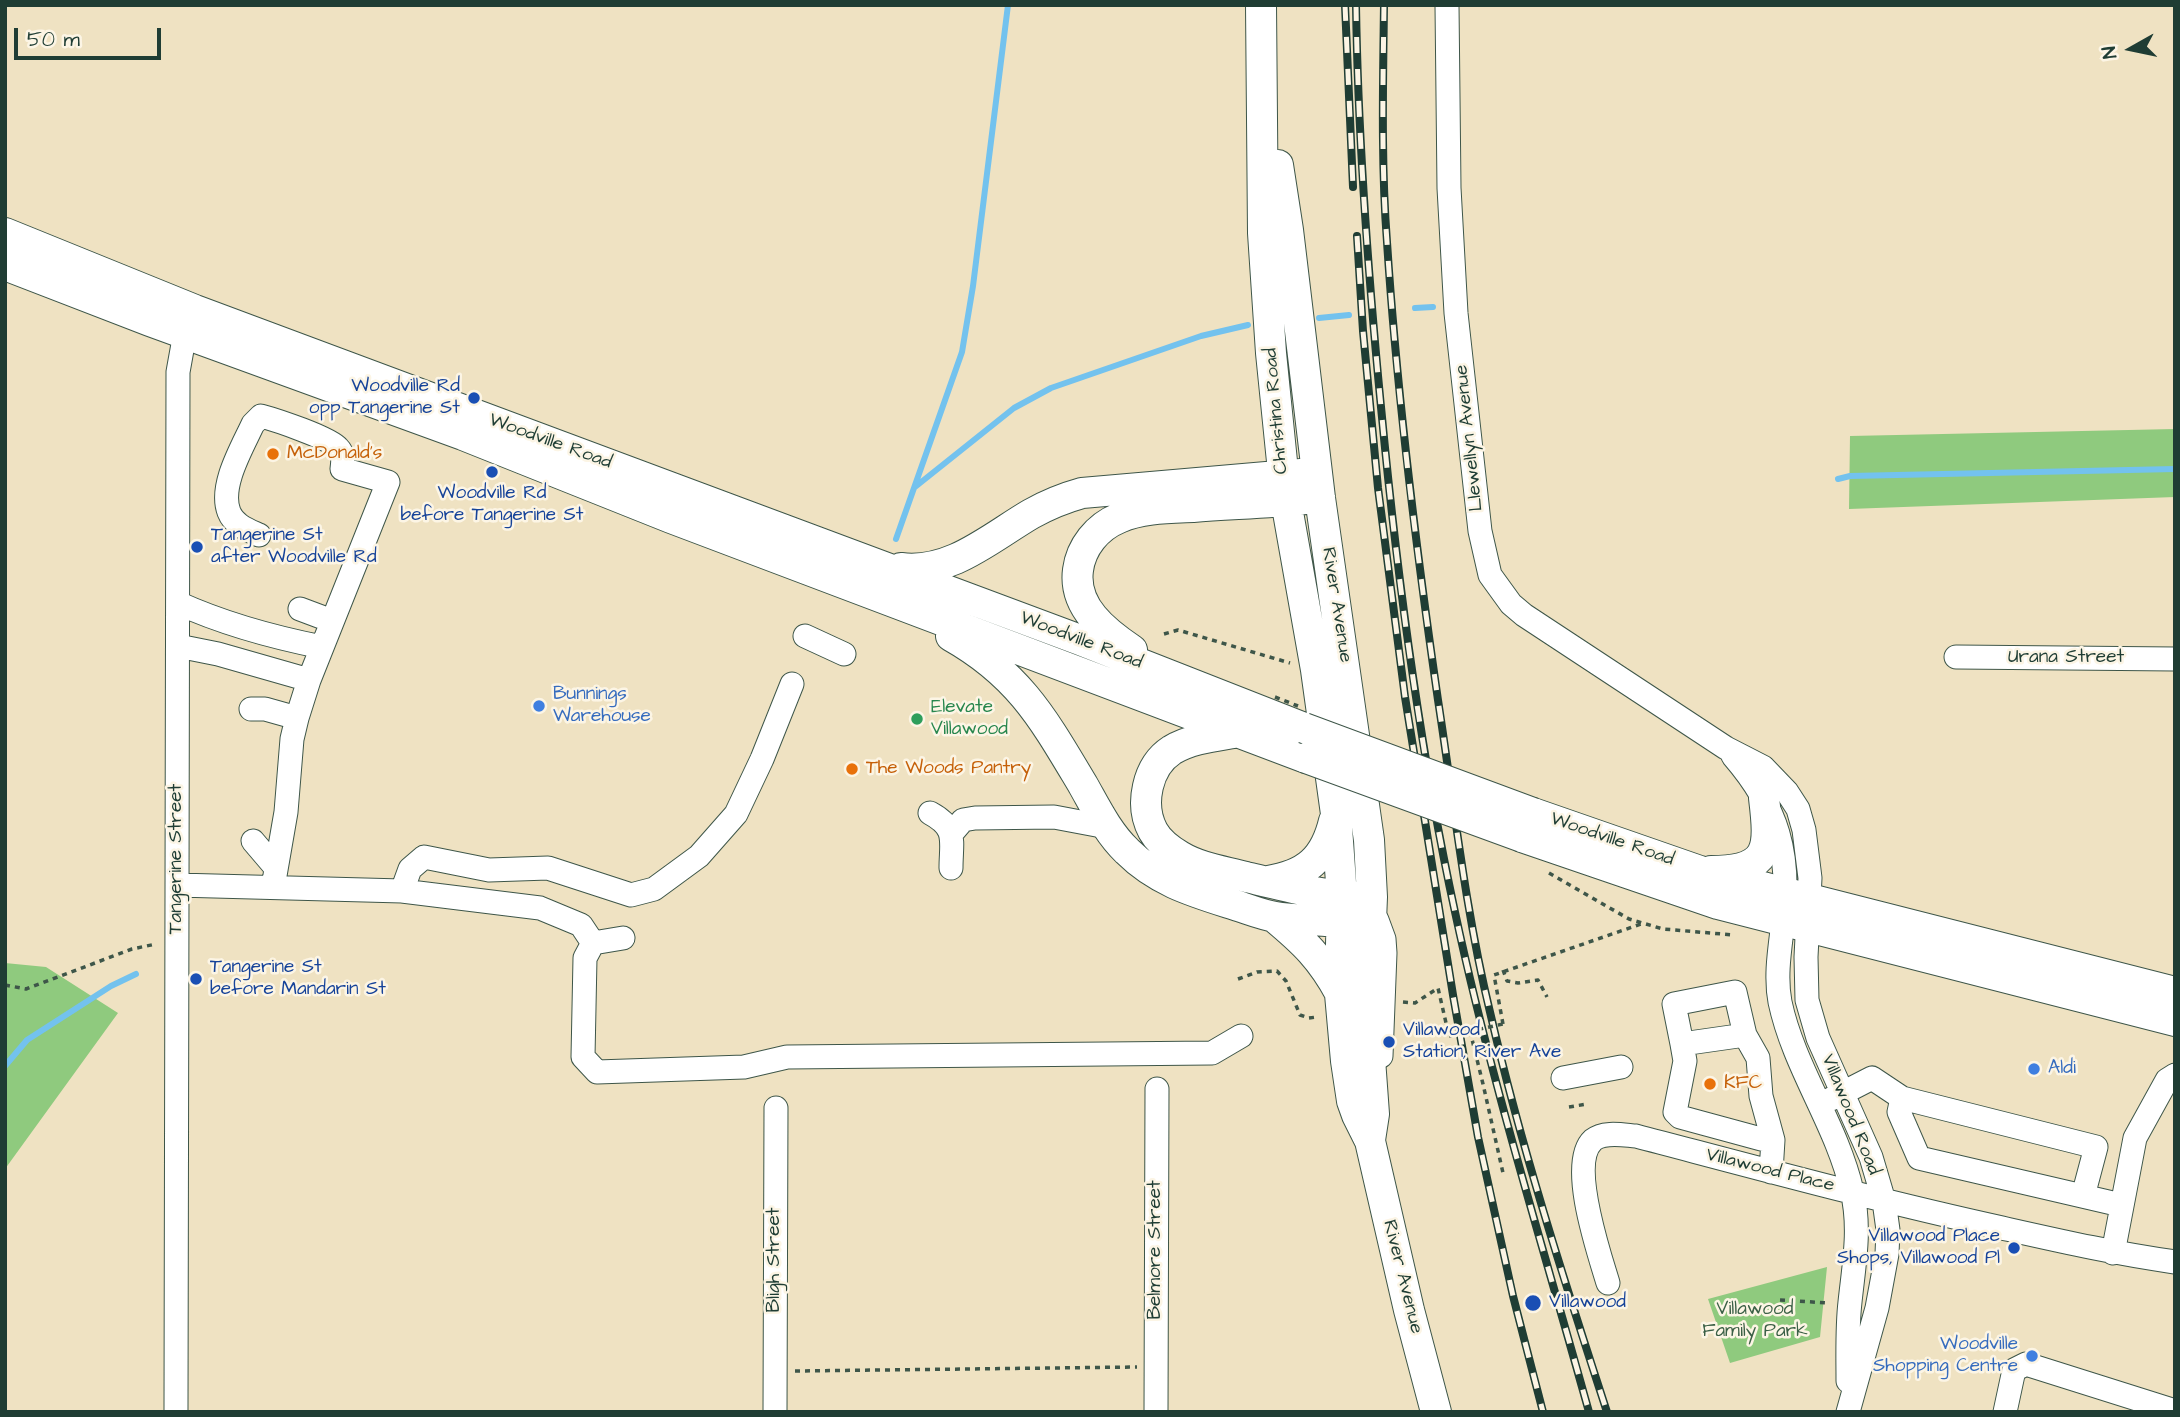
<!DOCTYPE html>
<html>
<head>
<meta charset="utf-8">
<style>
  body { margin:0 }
  #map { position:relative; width:2180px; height:1417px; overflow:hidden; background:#efe2c2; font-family:"Architects Daughter",sans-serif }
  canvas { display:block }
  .frame { position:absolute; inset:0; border:7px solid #1f3d34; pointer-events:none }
  .north { position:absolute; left:2096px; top:14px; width:70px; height:70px; -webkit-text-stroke:5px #fcf5e5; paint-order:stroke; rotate:261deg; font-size:19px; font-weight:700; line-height:28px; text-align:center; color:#1f3d34 }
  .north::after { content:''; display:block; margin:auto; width:24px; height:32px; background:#1f3d34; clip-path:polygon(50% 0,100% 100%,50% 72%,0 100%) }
  .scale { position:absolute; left:14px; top:28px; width:147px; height:32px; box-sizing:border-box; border:4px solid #1f3d34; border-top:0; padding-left:9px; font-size:21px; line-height:24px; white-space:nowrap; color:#1f3d34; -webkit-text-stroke:5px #fcf5e5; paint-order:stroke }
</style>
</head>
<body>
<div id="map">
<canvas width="2180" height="1417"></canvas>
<div class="frame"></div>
<div class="north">N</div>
<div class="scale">50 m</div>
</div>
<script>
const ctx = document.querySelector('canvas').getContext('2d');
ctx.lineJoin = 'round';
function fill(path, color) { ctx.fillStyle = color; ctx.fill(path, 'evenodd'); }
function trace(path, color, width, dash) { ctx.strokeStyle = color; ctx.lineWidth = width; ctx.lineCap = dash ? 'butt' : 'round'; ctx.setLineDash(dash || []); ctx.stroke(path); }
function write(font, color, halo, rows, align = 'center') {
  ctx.font = font + ' "Architects Daughter",sans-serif'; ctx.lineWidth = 5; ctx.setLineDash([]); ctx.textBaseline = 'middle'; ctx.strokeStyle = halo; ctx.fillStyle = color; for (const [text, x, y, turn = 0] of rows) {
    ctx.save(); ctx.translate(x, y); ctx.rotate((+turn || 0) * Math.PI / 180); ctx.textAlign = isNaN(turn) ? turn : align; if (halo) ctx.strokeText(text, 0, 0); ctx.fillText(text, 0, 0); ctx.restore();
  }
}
const green = new Path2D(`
  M2175,429v68l-326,12 1,-73z
  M5,963l41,4 72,46 -113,156z
  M1827,1267l-7,70 -90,26 -22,-64z`);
const stream = new Path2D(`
  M1415,308l18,-1
  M1319,318l30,-3
  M1838,479l12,-3 325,-7
  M915,487l99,-79 37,-20 150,-52 47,-11
  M896,539l66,-187 11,-66 35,-281
  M5,1066l22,-26 84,-54 25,-12`);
const path = new Path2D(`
  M1164,634l14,-4 112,33
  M1549,873l80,46 34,10 71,6
  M1503,970l4,11 11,2 20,-3 9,17
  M1238,979l19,-7 20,-1 9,10 14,34 9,3 8,-1
  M5,985l21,4 106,-40 24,-5
  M1403,1002l12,1 23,-15 11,48
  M1503,1024l-9,-49 147,-51
  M1470,1031l13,53 20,89
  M1569,1107l18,-3
  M1780,1300l48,3
  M795,1371l342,-4`);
const minor = new Path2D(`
  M1447,5l2,183 7,125 24,218 10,44 21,29 13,11 202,133 37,19 24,25 11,17 6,21 6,48 -4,79 1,43 11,38 53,119 13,44 4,29 -1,24 -10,54 -29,104
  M259,535c-11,-5 -25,-10 -30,-23 -10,-26 13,-64 24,-88l8,-8c15,4 69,22 77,32 6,6 5,13 4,21l46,13 -79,198 -12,38 -5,21 -6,73 -13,75
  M178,603c46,21 94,34 144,44
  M300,609l32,12
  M805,636l39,18
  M178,646l40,8 91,26
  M1956,657l219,2
  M251,709h14l32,9
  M1733,756c45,52 58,98 50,166 -3,26 -8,54 -3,80 14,66 57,123 72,189 9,37 2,73 -2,111 -3,26 -2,53 -2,79
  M930,813c28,15 21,28 21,55
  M951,834l12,-14 12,-2 79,-1 53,10
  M253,841l23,27
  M177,885l225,6 138,17 41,17 12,18 30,-5
  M402,891l8,-22 14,-12 65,13 59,-2 83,27 23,-6 45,-33 37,-42 26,-55 30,-75
  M1377,920l7,19 1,14 -4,103
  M593,943l-8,15 -2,99 14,15 147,-5 43,-10 425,-4 29,-17
  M1745,1035l-10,-43 -61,12 8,40 63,-9 13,23 3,38 12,44 -2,32
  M1682,1044l3,17 -10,51 5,5 11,3 70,19 12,1
  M1563,1078l58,-11
  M1902,1098l194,49 -13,49
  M1831,1099l41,-21 30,20 -3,14 20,46 202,47
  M2113,1253l22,-115 32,-58 8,-5
  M1608,1283c-9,-30 -40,-120 -15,-143 11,-9 30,-5 43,-4 122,32 243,65 366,92 58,13 115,26 173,34
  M176,1412l2,-1040 7,-39 6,-14
  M775,1412l1,-304
  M1156,1412l1,-323
  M2005,1412l9,-42 12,-6 149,47`);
const major = new Path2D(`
  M1261,5l2,228 8,120 15,148 30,169 20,144 6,82 -2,98 6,67 6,40 5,14 13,26 39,169 27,102
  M1278,165l10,65 32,268 49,342 3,57 -5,121 7,96 -4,26
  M5,233l190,77 885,330 224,88
  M5,265l145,56 313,114 208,83 635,240
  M901,568c50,6 89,-30 130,-54 16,-9 33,-16 51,-21l219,-19
  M951,636c69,39 93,84 132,149 13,23 25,48 44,66 31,31 67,41 108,54 13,4 27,10 41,12 27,4 56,4 84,6
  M1132,650c-27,-18 -59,-43 -54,-80 3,-23 19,-43 41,-52 22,-10 50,-10 74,-11 37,-3 75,-4 112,-8
  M1239,732c-22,4 -47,6 -67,18 -25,16 -33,55 -19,81 6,11 17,19 27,25 20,12 44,15 66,21 38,9 76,19 115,20
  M1533,813l167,58 475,121
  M1522,837l196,67 457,117
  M1711,871c60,0 59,-23 53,-73
  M1268,881c38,-6 57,-22 66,-60
  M1274,917c30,25 47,41 66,76`);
const rail = new Path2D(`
  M1345,5l8,182
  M1356,5c2,134 12,268 25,402 16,169 38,339 74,505 36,169 88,334 134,500
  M1384,5c-1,79 -3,159 3,237 10,154 29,306 51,458 16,104 27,209 52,312 31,135 74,268 117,400
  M1357,236l6,95 15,157 27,209 48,298 25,142 35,159 30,116`);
const pathBridge = new Path2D(`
  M1275,697l23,9
  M1449,1036l54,-12`);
const majorBridge = new Path2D(`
  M1304,728l229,85
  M1306,758l216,79`);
const markers = [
  [474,398,7,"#1a4fb4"],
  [273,454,7,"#e8710a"],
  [492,472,7,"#1a4fb4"],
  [197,547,7,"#1a4fb4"],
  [539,706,7,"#3f7fe0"],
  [917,719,7,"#2e9e5b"],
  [852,769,7,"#e8710a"],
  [196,979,7,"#1a4fb4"],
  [1389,1042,7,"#1a4fb4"],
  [2034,1069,7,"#3f7fe0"],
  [1710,1084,7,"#e8710a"],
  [2014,1248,7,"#1a4fb4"],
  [1533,1303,9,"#1a4fb4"],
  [2032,1356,7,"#3f7fe0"]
];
const transitNames = [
  ["Woodville Rd",460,387,"right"],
  ["opp Tangerine St",460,409,"right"],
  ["Woodville Rd",492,494,"center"],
  ["before Tangerine St",492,516,"center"],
  ["Tangerine St",211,536],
  ["after Woodville Rd",211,558],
  ["Tangerine St",210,968],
  ["before Mandarin St",210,990],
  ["Villawood",1403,1031],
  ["Station, River Ave",1403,1053],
  ["Villawood Place",2000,1237,"right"],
  ["Shops, Villawood Pl",2000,1259,"right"],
  ["Villawood",1549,1303]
];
const streetNames = [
  ["Christina Road",1277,411,-95],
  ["Llewellyn Avenue",1470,438,-96],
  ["Woodville Road",550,442,20],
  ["River Avenue",1336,605,81],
  ["Woodville Road",1081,641,21],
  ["Urana Street",2066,658],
  ["Woodville Road",1612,840,19],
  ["Tangerine Street",177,859,-90],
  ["Villawood Road",1850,1115,68],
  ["Villawood Place",1770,1171,14],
  ["Belmore Street",1156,1250,-90],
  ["Bligh Street",775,1260,-90],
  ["River Avenue",1402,1277,76]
];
const foodNames = [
  ["McDonald's",287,454],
  ["The Woods Pantry",866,769],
  ["KFC",1724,1084]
];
const shopNames = [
  ["Bunnings",553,695],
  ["Warehouse",553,717],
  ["Aldi",2048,1069],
  ["Woodville",2018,1345,"right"],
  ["Shopping Centre",2018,1367,"right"]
];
const leisureNames = [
  ["Elevate",931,708],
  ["Villawood",931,730]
];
const parkNames = [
  ["Villawood",1755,1310],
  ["Family Park",1755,1332]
];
fill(green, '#8fca7e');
trace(stream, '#73c2ee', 6);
trace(minor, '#3e5649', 25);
trace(major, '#3e5649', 32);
trace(path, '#3e5649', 3.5, [5, 5]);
trace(minor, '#fff', 23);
trace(major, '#fff', 30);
trace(rail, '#1f3d34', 8);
trace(rail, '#fcf5e5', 5, [16]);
trace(majorBridge, '#3e5649', 32, []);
trace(pathBridge, '#3e5649', 3.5, [5, 5]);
trace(majorBridge, '#fff', 30);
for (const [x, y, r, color] of markers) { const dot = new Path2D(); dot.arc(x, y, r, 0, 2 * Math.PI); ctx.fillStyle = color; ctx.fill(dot); trace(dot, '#fcf5e5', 2.5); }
write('19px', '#164399', '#fcf5e5', transitNames, 'left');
write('19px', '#1f3d34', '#fcf5e5', streetNames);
write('19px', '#c56008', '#fcf5e5', foodNames, 'left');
write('19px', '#366cbe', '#fcf5e5', shopNames, 'left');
write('19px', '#27864d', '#fcf5e5', leisureNames, 'left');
write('19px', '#3b6046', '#fcf5e5', parkNames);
</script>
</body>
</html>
